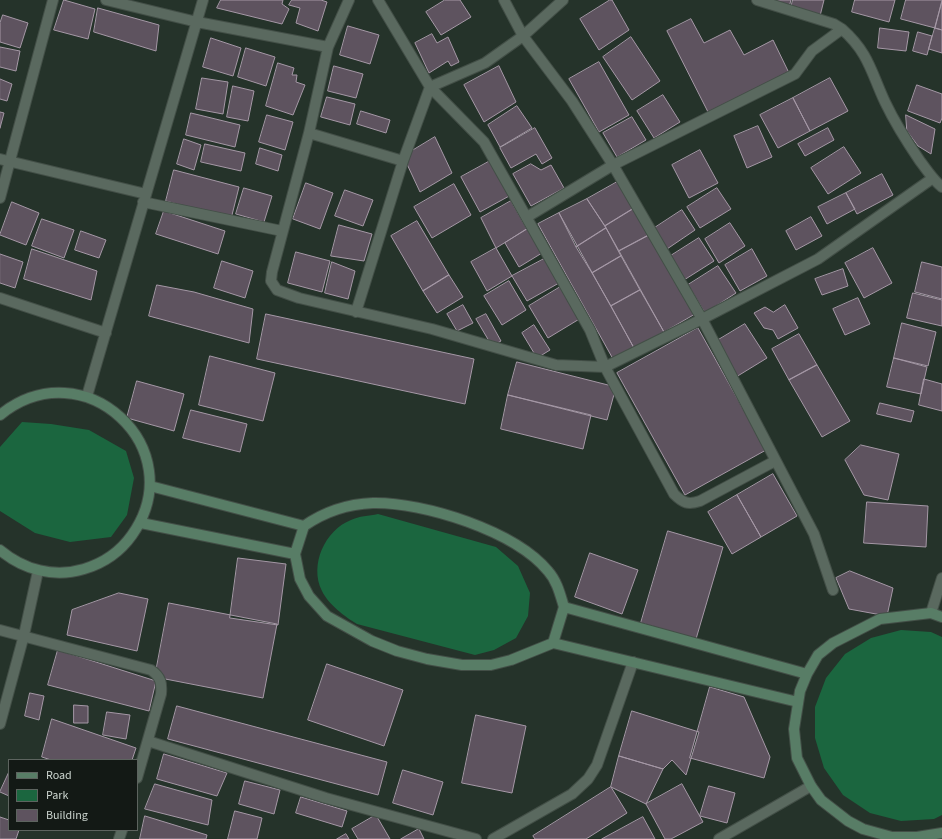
<!DOCTYPE html>
<html>
<head>
<meta charset="utf-8">
<style>
  body { margin:0 }
  #map { position:relative; width:942px; height:839px; overflow:hidden; background:#25332a; font-family:"Source Sans 3",sans-serif }
  canvas { display:block }
  .legend { position:absolute; left:8px; top:759px; width:130px; height:72px; box-sizing:border-box; background:#131915; border:1px solid #5d645f; margin:0; padding:5px 7px; list-style:none; font-size:12px; color:#cbd4ce }
  .legend li { display:flex; align-items:center; gap:8px; height:20px }
  .legend b { width:20px; border:1px solid #5d645f }
</style>
</head>
<body>
<div id="map">
<canvas width="942" height="839"></canvas>
<ul class="legend">
<li><b style="height:5px;background:#587d66"></b>Road</li>
<li><b style="height:11px;background:#1b663f"></b>Park</li>
<li><b style="height:11px;background:#5e535f"></b>Building</li>
</ul>
</div>
<script>
const ctx = document.querySelector('canvas').getContext('2d');
ctx.lineJoin = 'round';
function fill(path, color) { ctx.fillStyle = color; ctx.fill(path, 'evenodd'); }
function trace(path, color, width, dash) { ctx.strokeStyle = color; ctx.lineWidth = width; ctx.lineCap = dash ? 'butt' : 'round'; ctx.setLineDash(dash || []); ctx.stroke(path); }
const green = new Path2D(`
  M22,422l29,2 38,6 37,21 8,27 -7,37 -16,22 -41,5 -35,-9 -35,-22v-64z
  M378,514l118,33 22,19 12,27 -2,23 -12,22 -22,12 -19,5 -118,-31c-12,-7 -29,-20 -35,-33 -13,-26 3,-61 29,-71 8,-4 18,-4 27,-6z
  M901,630l30,2 11,5v178l-8,4 -33,2 -31,-8 -27,-18 -19,-27 -9,-30v-31l11,-29 19,-24 26,-16z`);
const building = new Path2D(`
  M64,0l31,9 -7,30 -34,-9z
  M221,0h62l-1,4 7,5 -7,15 -65,-16z
  M292,0h29l6,2 -9,29 -22,-8 4,-15 -11,-3z
  M445,0h15l11,17 -30,18 -15,-23z
  M610,0h2l17,30 -30,20 -19,-31z
  M766,0h25l-2,7z
  M793,0h31l-4,16 -29,-8z
  M855,0h40l-6,22 -37,-10z
  M906,0h36l-7,28 -34,-9z
  M942,2v28l-7,-2z
  M98,8l61,17 -3,26 -62,-19z
  M3,15l25,8 -8,25 -20,-6v-19z
  M691,19l13,24 26,-13 14,25 29,-15 16,33 -80,41 -42,-83z
  M348,26l31,9 -9,29 -30,-9z
  M880,28l29,4 -3,19 -28,-3z
  M935,28l7,2v23l-13,-4z
  M918,32l14,4 -5,19 -14,-4z
  M432,34l5,9 11,-6 11,25 -8,4 -3,-5 -19,12 -14,-30z
  M631,37l29,44 -28,19 -29,-43z
  M211,38l30,10 -8,28 -30,-9z
  M0,47l20,4 -4,20 -16,-4z
  M246,48l29,9 -9,29 -28,-9z
  M599,62l30,53 -30,17 -30,-53z
  M278,63l16,5 -2,7h5l-1,7 9,3 -12,30 -27,-9z
  M334,66l29,8 -7,24 -28,-7z
  M499,66l17,36 -32,20 -20,-37z
  M202,78l26,4 -5,32 -27,-5z
  M830,78l18,33 -38,20 -17,-33z
  M0,79l12,5 -5,17 -7,-2z
  M917,85l25,9v24l-2,5 -32,-12z
  M233,86l21,5 -6,30 -21,-4z
  M663,95l17,27 -26,16 -17,-27z
  M327,97l28,7 -5,21 -29,-8z
  M793,98l17,33 -32,17 -18,-33z
  M517,106l15,22 -32,19 -12,-22z
  M361,111l29,9 -4,13 -29,-9z
  M0,112l4,1 -4,15z
  M191,113l49,12 -5,22 -49,-12z
  M267,115l26,7 -8,28 -26,-8z
  M906,115l29,14 -4,25 -13,-8 -11,-15z
  M632,117l14,23 -29,17 -14,-24z
  M758,126l14,31 -25,11 -13,-32z
  M535,128l17,30 -10,6 -6,-10 -25,14 -11,-20z
  M828,128l6,12 -29,16 -7,-12z
  M435,137l17,36 -32,19 -14,-30 4,-10z
  M184,139l17,6 -7,25 -17,-6z
  M205,144l40,9 -4,18 -40,-9z
  M844,147l17,26 -33,21 -17,-26z
  M260,148l22,7 -4,16 -22,-7z
  M700,150l18,33 -29,15 -17,-33z
  M492,160l19,35 -31,17 -19,-35z
  M531,164l10,6 10,-5 13,23 -33,18 -18,-32z
  M174,170l65,17 -8,32 -65,-18z
  M882,174l11,21 -36,19 -11,-21z
  M619,181l17,26 -31,19 -18,-27z
  M306,183l27,10 -13,36 -27,-10z
  M454,184l17,31 -39,23 -18,-31z
  M244,188l28,8 -8,26 -28,-8z
  M717,188l14,21 -31,19 -13,-21z
  M345,190l28,10 -10,26 -28,-10z
  M846,193l9,16 -28,15 -9,-17z
  M587,199l19,29 -30,19 -17,-34z
  M511,201l16,28 -31,19 -15,-30z
  M12,202l27,11 -13,32 -26,-10z
  M636,207l15,27 -32,17 -14,-25z
  M682,210l13,20 -28,19 -14,-20z
  M164,211l61,20 -7,23 -62,-20z
  M559,213l75,135 -21,11 -75,-135z
  M811,217l11,19 -26,14 -10,-19z
  M42,219l32,11 -10,28 -32,-12z
  M417,221l32,54 -26,16 -32,-55z
  M730,223l15,23 -26,17 -14,-24z
  M339,225l33,9 -8,27 -33,-5z
  M606,228l15,28 -29,17 -16,-26z
  M527,229l15,24 -23,14 -14,-24z
  M81,231l25,9 -7,18 -24,-8z
  M651,234l44,80 -31,18 -45,-81z
  M699,238l15,23 -30,19 -15,-23z
  M496,248l16,28 -25,15 -16,-29z
  M873,248l19,35 -28,15 -19,-35z
  M32,249l65,22 -6,29 -67,-21z
  M752,249l15,27 -27,15 -15,-26z
  M296,252l34,9 -8,31 -34,-9z
  M0,254l23,8 -8,26 -15,-5z
  M621,256l19,34 -29,16 -19,-33z
  M544,259l15,24 -32,18 -15,-25z
  M222,261l31,10 -8,27 -31,-10z
  M332,262l23,9 -7,28 -23,-6z
  M922,262l20,5v32l-27,-7z
  M718,266l18,27 -31,20 -17,-28z
  M843,269l5,17 -26,9 -7,-16z
  M449,275l14,22 -26,16 -14,-22z
  M509,281l17,29 -24,15 -18,-29z
  M157,285l37,7 59,17 -4,34 -100,-27z
  M562,286l19,32 -33,20 -19,-32z
  M640,290l24,42 -30,16 -23,-42z
  M913,293l29,7v26l-35,-8z
  M858,298l12,26 -25,11 -12,-26z
  M463,305l10,18 -16,8 -10,-17z
  M785,305l13,23 -20,11 -5,-9 -9,-2 -10,-15 11,-6 8,5z
  M266,314l208,45 -9,45 -208,-45z
  M486,314l15,27 -9,5 -16,-27z
  M902,323l34,9 -8,34 -34,-8z
  M745,324l22,34 -31,19 -21,-35z
  M534,325l16,25 -13,8 -15,-25z
  M698,328l68,122 -81,45 -68,-122z
  M799,334l18,31 -28,15 -17,-31z
  M210,356l65,17 -12,48 -64,-16z
  M894,358l33,9 -6,27 -34,-7z
  M517,362l99,25 -9,33 -99,-25z
  M817,365l33,56 -28,16 -33,-57z
  M924,379l18,5v27l-23,-6z
  M137,381l47,13 -10,37 -47,-13z
  M508,395l83,20 -8,34 -82,-20z
  M880,403l34,8 -3,11 -34,-8z
  M191,410l56,14 -7,28 -57,-14z
  M861,445l38,9 -11,46 -24,-5 -19,-35z
  M773,474l24,42 -36,21 -24,-42z
  M737,495l24,42 -29,17 -24,-42z
  M867,502l61,4 -2,41 -62,-4z
  M668,531l55,16 -27,92 -55,-16z
  M590,553l48,17 -16,44 -47,-17z
  M238,558l48,6 -8,61 -48,-7z
  M850,571l43,17 -6,28 -38,-7 -13,-31z
  M119,593l29,6 -11,52 -70,-16 5,-25z
  M169,603l108,21 -14,74 -108,-21z
  M58,650l98,31 -7,30 -101,-26z
  M327,664l76,26 -19,56 -76,-26z
  M710,687l34,10 26,60 -6,21 -74,-20z
  M30,693l14,3 -5,24 -14,-4z
  M74,705l14,1v17h-14z
  M177,706l210,56 -9,33 -210,-56z
  M632,711l67,21 -13,43 -14,-15 -9,9 -44,-13z
  M107,712l23,3 -4,24 -23,-4z
  M476,715l50,11 -14,67 -50,-10z
  M52,719l84,29 -4,12h-81l-9,-3z
  M164,754l63,19 -10,23 -60,-17z
  M619,756l44,13 -17,35 -35,-17z
  M403,770l40,12 -10,33 -40,-12z
  M9,772v24l-9,-4z
  M245,781l35,9 -6,24 -35,-10z
  M155,784l57,16 -4,25 -63,-16z
  M682,784l21,38 -32,17h-6l-19,-35z
  M709,786l26,7 -8,30 -27,-7z
  M611,787l16,26 -41,26h-51l-2,-3z
  M301,797l46,14 -5,16 -46,-14z
  M235,811l27,7 -5,21h-29z
  M376,815l14,24h-32l-6,-10z
  M145,816l62,19 -1,4h-66z
  M0,817l9,3v10h10l-3,9h-16z
  M643,817l12,22h-53z
  M419,829l5,10h-23z
  M346,834l3,5h-12z`);
const street = new Path2D(`
  M106,0l91,22 131,25 21,-47
  M378,0l52,87 54,55 106,188 15,37 97,-48 116,-60 115,-81
  M504,0l19,36 49,65 41,64 89,154 112,215 19,56
  M757,0l77,24 8,5
  M328,47l-19,86 -37,139 -1,9 6,9 22,8 133,31 124,36 49,2 69,127c9,9 14,11 26,7l75,-40
  M309,133l94,28
  M0,159l146,35
  M0,198l53,-198
  M143,202l139,29
  M527,217l86,-52 182,-91 17,-23 30,-22c27,24 29,43 43,73 10,21 22,40 35,59 7,9 13,19 22,26
  M0,298l106,35
  M356,312l47,-151 27,-74 55,-24 38,-27 40,-36
  M87,396l116,-396
  M931,613l11,-35
  M0,630l151,40c10,7 11,13 10,24l-24,84
  M0,724l24,-89 14,-64
  M148,741l178,57 150,41
  M119,839l3,-9
  M493,839l79,-45 16,-15 9,-14 36,-103
  M719,839l92,-53`);
const secondary = new Path2D(`
  M0,415c84,-68 193,34 132,120 -12,17 -28,28 -48,34 -30,9 -60,1 -84,-19
  M150,486l154,40c20,-14 44,-22 69,-23 51,-1 142,28 175,68 9,10 12,23 16,36l243,67
  M141,523l154,31 5,25 9,17 18,20 45,25 25,10 30,8 35,6h29l20,-5 42,-17 245,59
  M295,554l9,-28
  M942,617l-11,-4 -51,6 -47,24 -15,12 -11,19 -7,17 -6,38 3,29 14,28 10,14 27,21 15,8 29,8h25l25,-4
  M553,643l11,-36`);
fill(green, '#1b663f');
fill(building, '#5e535f');
trace(building, '#a598a6', 1);
trace(street, '#434f47', 12);
trace(secondary, '#434f47', 12);
trace(street, '#5a695f', 10);
trace(secondary, '#587d66', 10);
</script>
</body>
</html>
